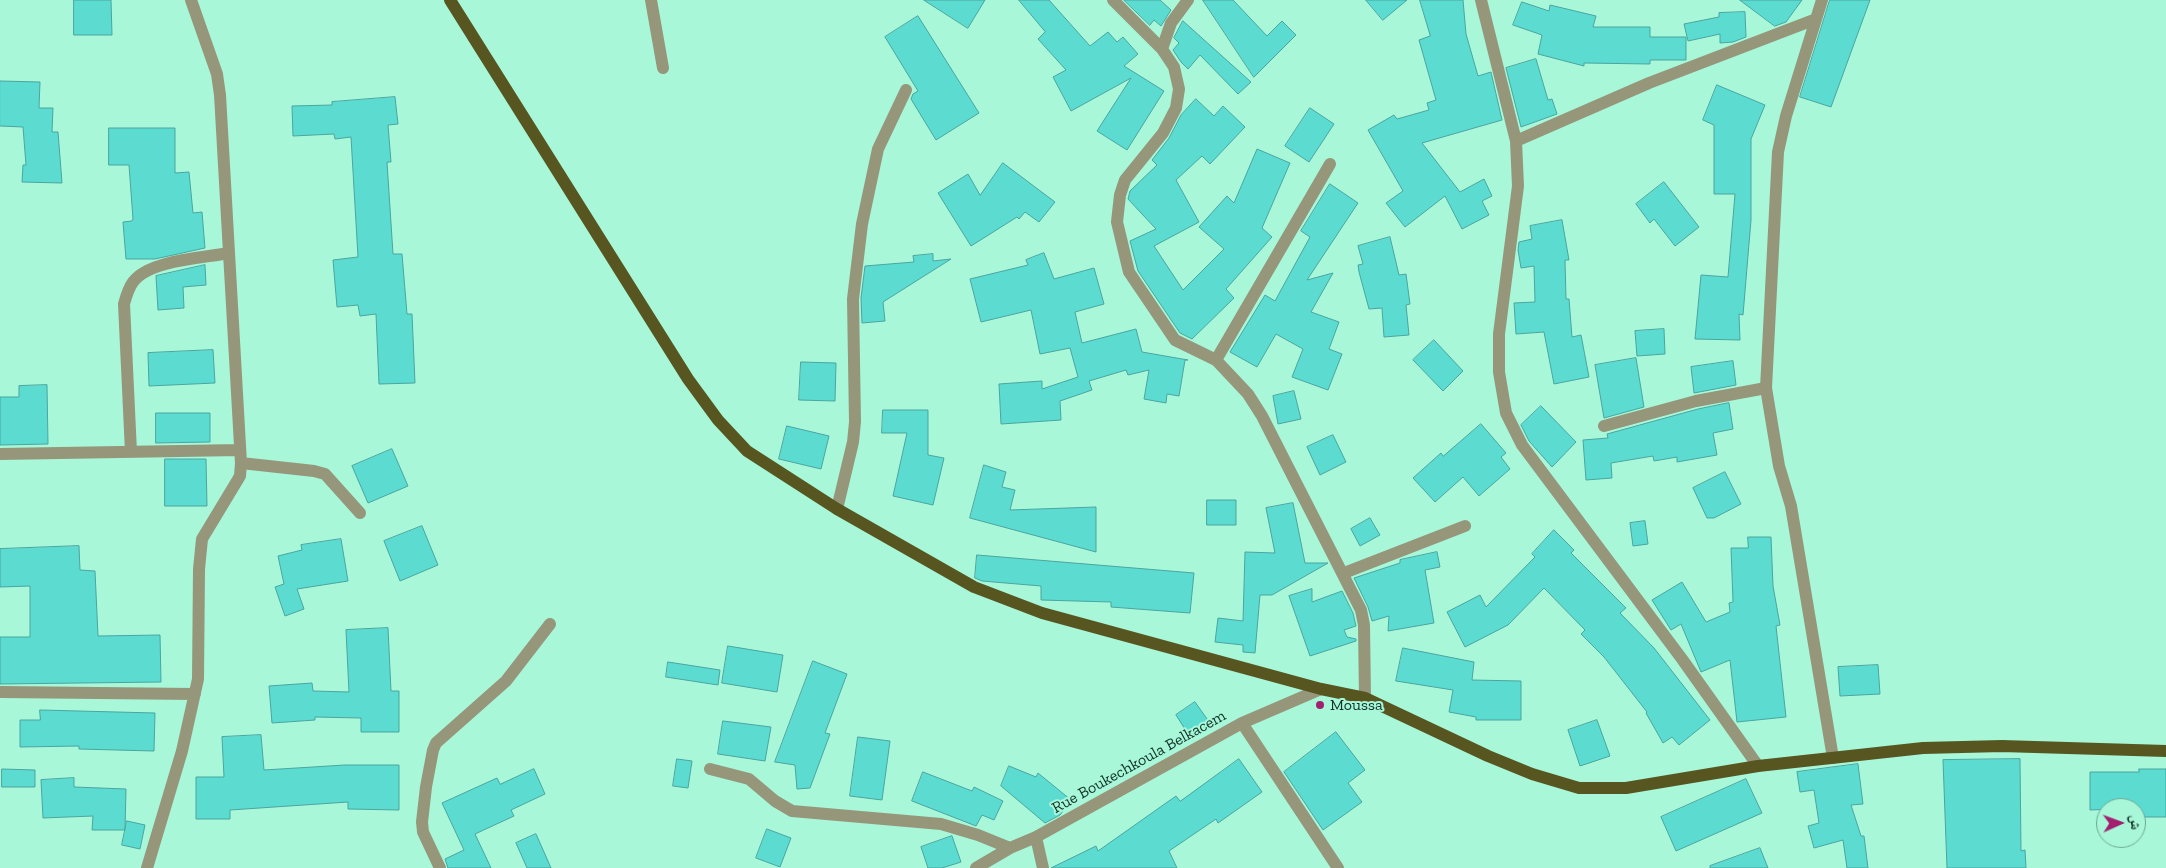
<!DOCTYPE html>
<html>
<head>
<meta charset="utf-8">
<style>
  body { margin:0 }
  #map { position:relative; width:2166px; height:868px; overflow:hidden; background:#a8f7d9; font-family:"Zilla Slab","Noto Naskh Arabic",serif }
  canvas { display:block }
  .north { position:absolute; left:2096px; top:798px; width:50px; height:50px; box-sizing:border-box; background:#a8f7d9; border:1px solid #6ca892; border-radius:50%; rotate:88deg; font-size:14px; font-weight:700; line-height:20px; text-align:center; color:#113227 }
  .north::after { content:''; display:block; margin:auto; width:18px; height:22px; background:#a2206f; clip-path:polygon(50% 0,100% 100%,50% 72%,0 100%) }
</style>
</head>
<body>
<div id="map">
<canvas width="2166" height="868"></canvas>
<div class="north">ش</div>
</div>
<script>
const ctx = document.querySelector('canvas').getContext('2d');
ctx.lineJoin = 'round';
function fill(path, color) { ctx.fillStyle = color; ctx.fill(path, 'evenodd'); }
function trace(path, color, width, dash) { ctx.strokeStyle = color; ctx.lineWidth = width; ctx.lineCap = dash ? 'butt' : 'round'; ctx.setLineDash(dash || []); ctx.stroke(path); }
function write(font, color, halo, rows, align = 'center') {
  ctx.font = font + ' "Zilla Slab",serif'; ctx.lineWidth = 4; ctx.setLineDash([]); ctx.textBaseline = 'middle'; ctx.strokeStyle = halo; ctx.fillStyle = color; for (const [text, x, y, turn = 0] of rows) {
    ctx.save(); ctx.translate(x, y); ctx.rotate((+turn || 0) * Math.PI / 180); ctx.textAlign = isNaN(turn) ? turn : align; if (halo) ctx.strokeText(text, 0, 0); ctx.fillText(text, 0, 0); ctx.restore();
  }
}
const building = new Path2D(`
  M74,0h37l1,35h-38z
  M924,0h61l-17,28z
  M1019,0h30l41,46 18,-14 9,10 6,-5 15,17 -14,12 40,25 -37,59 -30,-19 34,-53 -60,33 -18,-34 13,-7 -28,-31 7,-7z
  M1124,0h36l11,10 -10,16 -7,-6 -4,5z
  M1203,0h30l34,36 15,-15 14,14 -42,42z
  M1366,0h41l-24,20z
  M1420,0h43l3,34 12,42 13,-4 11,48 -80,23 38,49 24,-13 8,17 -10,5 7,14 -27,14 -17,-33 -40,31 -19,-24 17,-12 -35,-61 26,-15 3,4 32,-9 -2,-7 9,-3 -17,-60 11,-4z
  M1740,0h62l-16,22 -11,4z
  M1830,0h40l-39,107 -31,-10z
  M1522,2l27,9 1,-6 46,11 -3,11h57v10h36v23h-36v4l-66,-1v3l-46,-12 4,-19 -29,-10z
  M1745,12l1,25 -13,5 -13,1v-9l-32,7 -4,-17 35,-7v-4z
  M918,16l61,97 -43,27 -25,-41 2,-5 5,-3 -33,-54z
  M1183,21l68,61 -13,12 -38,-39 -12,14 -7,-7 -8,-12 6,-7 -5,-5z
  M1536,59l12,41 4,-1 5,15 -36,13 -15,-59z
  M0,81l40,1 -1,26h14l-1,24h6l4,51 -40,-1 1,-17h3l-3,-38 -23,-1z
  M1717,85l48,20 -14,34v81l-8,95 -4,-1 1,26 -45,-1 6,-64 27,2 7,-83h-21v-69l-11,-5z
  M395,97l3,27 -10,1 3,37h-4l6,92h9l5,60h5l3,69 -36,1 -3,-70 -16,2 -2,-11 -21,2 -4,-47 25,-3 -7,-120 -16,2 -1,-5 -41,2 -1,-30 40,-1v-3z
  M1196,99l18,17 9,-10 22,21 -35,37 -8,-8 -26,24 23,42 -45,24 29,44 41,-41 -25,-22 28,-31 7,7 23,-54 33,14 -28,65 10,9 -46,52 8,9 -42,41 -12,-6 -42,-62 -8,-30 26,-12 -28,-30 2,-8 27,-26 -5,-5 17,-22 12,-23z
  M1310,108l24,16 -25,38 -24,-16z
  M109,128h66v45l14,-1 4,41 9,-1 3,36 -50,11h-29l-3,-37 9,-1 1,-2 -4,-54h-20z
  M1003,163l52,39 -16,20 -14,-10 -6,7 -2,-2 -46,29 -33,-53 30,-19 12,21z
  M1664,182l35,45 -24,19 -21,-27 -4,4 -14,-19z
  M1330,184l28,19 -51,77 26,-7 -22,39 28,10 -10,27 13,5 -14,36 -36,-13 11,-28 -27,-15 -19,33 -27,-15 35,-57 10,6 35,-64 -9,-6z
  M1562,220l7,40h-4l1,39h3l3,38 9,-2 8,42 -35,7 -10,-52 -28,2 -2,-31 21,-1 -1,-36 -13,2 -3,-18 1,-8 13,-3 -2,-13z
  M1390,237l9,38 7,-1 4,30 -4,1 3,30 -25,2 -2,-29 -13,1 -10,-37 -1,-7 5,-1 -5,-18z
  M1044,253l10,26 40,-11 10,36 -29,8 7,31 54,-14 6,23 46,8h-3l-6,36 -12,-2 -1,9 -22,-4 5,-29 -21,5 -2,-5 -37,11 3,9 -32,11 1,19 -60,4 -2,-40 43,-3v8l36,-12 -8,-29 -30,6 -9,-44 -50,12 -11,-43 58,-14 -2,-5z
  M933,254v7l18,-2 -68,43 2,19 -23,2 -1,-25 4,-32 49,-4 -1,-6z
  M205,265l1,20 -23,2 1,21 -26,2 -2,-34z
  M1664,329l1,25 -28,2 -2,-25z
  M1434,340l29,31 -20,20 -30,-31z
  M213,350l2,33 -66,3 -1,-33z
  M1636,358l8,49 -40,11 -9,-53z
  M1733,361l3,24 -42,8 -3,-26z
  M801,362l35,1 -1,38 -36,-1z
  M47,385l1,59 -48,1v-48h19v-11z
  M1294,391l7,28 -23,5 -5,-28z
  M1729,403l4,26 -20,4 4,22 -40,7v-5l-23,4 -1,-5 -42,7 1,15 -26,2 -3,-40 25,-2 -1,-4 91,-25z
  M1541,406l35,36 -24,25 -23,-26 -8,-16z
  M883,410h45v45l16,3 -11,47 -40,-9 14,-63h-25z
  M156,413h54v29l-54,1z
  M1481,424l25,29 -5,4 9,12 -31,27 -16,-19 -28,25 -22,-24 28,-25 2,3z
  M787,426l42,10 -8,33 -42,-10z
  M1333,435l13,27 -26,13 -13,-28z
  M392,449l16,37 -40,17 -16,-37z
  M165,459h41l1,47h-42z
  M984,465l22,7 -4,15 13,3 -5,20 86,-3v45l-126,-34z
  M1725,472l16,32 -27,14h-7l-14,-30z
  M1207,500h29v25h-29z
  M1293,503l12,60h23l-56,32h-12l-5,58 -12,-1v-7l-28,-3 3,-24 25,3 2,-69 30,1 -9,-45z
  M1370,518l10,17 -20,11 -9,-17z
  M1645,521l3,23 -15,2 -3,-23z
  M422,526l16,39 -38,16 -16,-40z
  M1554,530l20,20 -3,3 55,55 -6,5 34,35 56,72 -31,25 -7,-8 -9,6 -17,-30 1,-1 -43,-55 -23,-23 4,-4 -41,-42 -36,37 -43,22 -18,-35 33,-17 6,12 49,-50 -3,-3z
  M1748,537h23l2,49 7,39 -4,1 10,91 -49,5 -7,-62 -29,12 -20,-48 -10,6 -19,-30 30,-18 24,40 24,-10 -1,-9 4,-1 -2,-54h17z
  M341,539l7,42 -51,8 7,20 -19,7 -10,-29 9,-3 -6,-28 24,-6 -1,-5z
  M79,546l1,24 15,1 3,65 62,-1 1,47 -161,2v-47h30v-51l-30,1v-38z
  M1437,552l3,15 -15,3 9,53 -46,8 1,-15 -17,5 -4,-14 -14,-29 46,-15v-3z
  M977,555l217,18 -4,40 -79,-6v-5l-70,-2v-14l-59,-5 -7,-3z
  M1312,589v13l30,-11 11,22 3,13 -12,4 3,7 9,2v2l-46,15 -21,-60z
  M388,628l3,63h8v41h-38v-14l-46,-1v3l-43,3 -3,-37 43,-3 1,8 36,1 -3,-62z
  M728,646l55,9 -6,37 -55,-9z
  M1403,648l71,14 -2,18 49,1v39h-45v-3l-27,-5 4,-22 -57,-9z
  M813,661l34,13 -22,59 5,1 -20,54 -13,1 -2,-24 -20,-3z
  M668,662l52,8 -2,15 -52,-8z
  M1878,665l2,29 -40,2 -2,-29z
  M1195,702l15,21 -20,14 -14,-22z
  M40,710l115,3 -1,38 -75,-2v-3l-59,1v-27h20z
  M1597,720l13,36 -30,10 -12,-36z
  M723,721l48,6 -6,34 -47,-7z
  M1336,732l29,38 -17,13 14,19 -39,28 -39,-58z
  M261,735l3,35 81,-5h54v45l-51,-1v-7l-118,8v9h-34v-42h28l-2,-40z
  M858,737l32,4 -8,59 -32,-4z
  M677,759l15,2 -4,27 -15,-2z
  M1239,759l23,33 -44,31 -2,-4 -47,32 8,17h-126l45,-22 2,5 78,-55 4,5z
  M2020,759l1,92 4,-1 1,18h-79l-4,-108z
  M1858,764l5,40 -12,1 10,31h3l4,32h-21l-4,-28 -29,8 -6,-22 11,-3 -5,-33 -14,2 -3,-20z
  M1009,766l27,11 2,-4 33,27 -11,15 -15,8 -44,-37z
  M2,769l33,1v17h-33z
  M534,769l11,25 -34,16 3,6 -39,18 16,34h-43l-3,-9 19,-9 -22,-47 55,-25 3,6z
  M2139,769h27v48h-27v-9l-49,2v-38h49z
  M923,772l49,19 2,-4 29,14 -9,19 -12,-5 -6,11 -64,-25z
  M74,778v9l52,2 -1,41h-33l1,-14 -50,2 -2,-38z
  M1746,779l16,34 -86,38 -15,-34z
  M127,821l18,4 -5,24 -18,-4z
  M767,829l24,9 -11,29 -24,-9z
  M536,834l8,18 7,16h-24l-11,-25z
  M952,836l9,26 -19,6h-14l-7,-21z
  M1760,848l8,20h-58v-2z`);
const minor = new Path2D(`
  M651,0l12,68
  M1113,0l49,49
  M1188,0l-17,23 -9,26 12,18 5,22 -3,19 -13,25 -38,47 -5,15 -3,27 12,50 46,68 41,20
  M1481,0l35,141 2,45 -19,148v38l7,41 16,32 160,214 76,107
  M1822,0l-36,116 -8,36 -12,236 13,78 12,40 42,252
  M1516,141l133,-58 167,-64
  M1330,164l-114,196 32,34 14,22 99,194 3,15 1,73
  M1604,426l92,-25 70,-13
  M131,452l-7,-148c2,-7 4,-15 9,-22 16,-22 70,-24 96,-29
  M0,454l240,-4
  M241,463l73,8 11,3 35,39
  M837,509l16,-67 2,-20 -2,-123 9,-75 16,-75 28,-59
  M1344,573l121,-47
  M1,692l194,2
  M1242,723l96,145
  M710,769l39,10 26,22 17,10 149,13 37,11 32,13
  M1036,837l7,31
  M147,868l35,-117 16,-72 1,-110 3,-30 38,-63 1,-13 -21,-368 -3,-21 -26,-74
  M440,868l-17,-36 -1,-10 4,-35 7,-37 3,-7 70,-62 44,-57
  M976,868l34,-20 26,-11 206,-114 79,-34`);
const major = new Path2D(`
  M450,0l238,379 30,41 29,31 90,58 137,78 68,26 279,76 44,9 123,58 44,18 47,14h47l132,-22 165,-18 79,-2 164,5`);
const markers = [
  [1320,705,5,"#a2206f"]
];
const poiNames = [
  ["Moussa",1330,705]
];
const streetNames = [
  ["Rue Boukechkoula Belkacem",1139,762,-29]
];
fill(building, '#5cdbd1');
trace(building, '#4aa59f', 1);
trace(minor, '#96967b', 12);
trace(major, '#575621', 12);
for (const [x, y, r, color] of markers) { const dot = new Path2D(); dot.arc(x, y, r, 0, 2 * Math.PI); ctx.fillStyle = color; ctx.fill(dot); trace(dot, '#a8f7d9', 2); }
write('16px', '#113227', '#a8f7d9', poiNames, 'left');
write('16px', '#113227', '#a8f7d9', streetNames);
</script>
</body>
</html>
